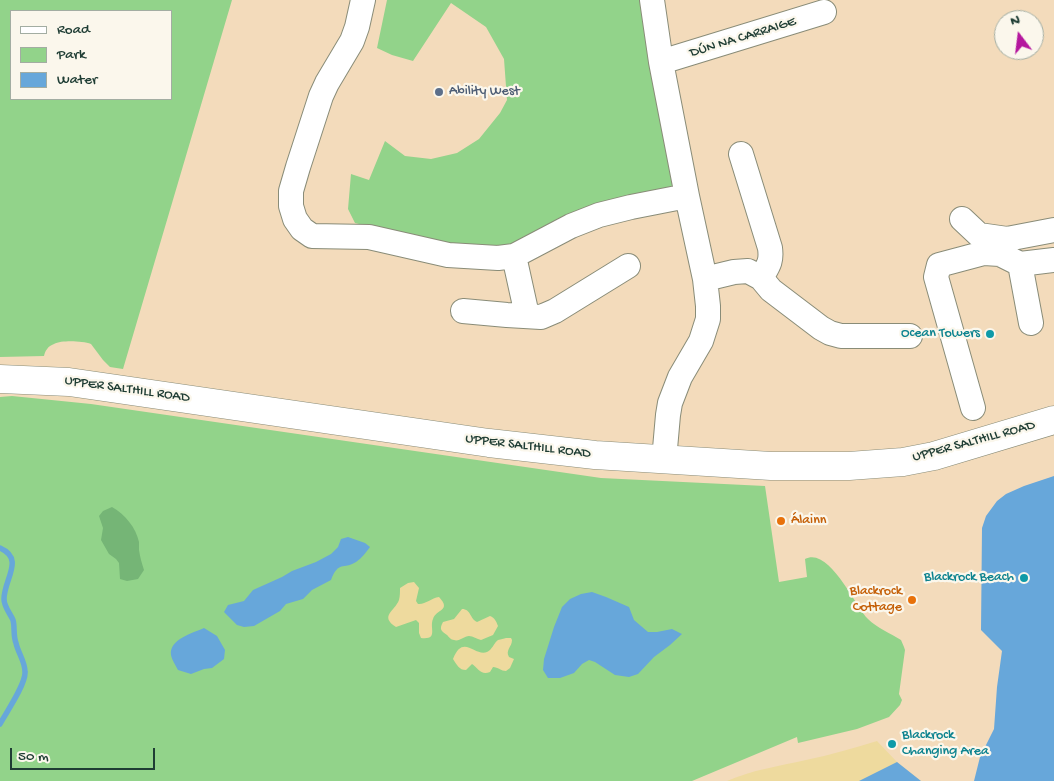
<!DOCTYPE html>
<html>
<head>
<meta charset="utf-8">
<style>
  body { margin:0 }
  #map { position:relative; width:1054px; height:781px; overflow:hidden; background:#f3dbbb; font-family:"Gochi Hand",sans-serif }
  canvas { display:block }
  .legend { position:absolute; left:10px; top:10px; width:162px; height:90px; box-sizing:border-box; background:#fbf7ec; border:1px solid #a3ada2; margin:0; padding:6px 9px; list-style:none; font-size:15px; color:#1f3d34 }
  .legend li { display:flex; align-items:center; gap:10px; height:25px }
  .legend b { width:25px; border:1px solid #a3ada2 }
  .north { position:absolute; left:994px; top:10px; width:50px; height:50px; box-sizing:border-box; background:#fbf7ec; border:1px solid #a3ada2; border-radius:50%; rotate:345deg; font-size:14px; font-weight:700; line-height:20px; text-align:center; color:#1f3d34 }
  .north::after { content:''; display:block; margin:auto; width:18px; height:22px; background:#b5179e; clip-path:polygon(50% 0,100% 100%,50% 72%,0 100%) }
  .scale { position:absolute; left:10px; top:748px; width:145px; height:22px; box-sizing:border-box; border:2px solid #1f3d34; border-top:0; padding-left:6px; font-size:15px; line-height:18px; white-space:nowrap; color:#1f3d34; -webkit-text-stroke:4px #fbf7ec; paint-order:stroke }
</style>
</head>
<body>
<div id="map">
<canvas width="1054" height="781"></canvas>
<ul class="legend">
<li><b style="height:6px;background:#fff"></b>Road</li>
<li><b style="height:14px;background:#92d38a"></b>Park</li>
<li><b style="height:14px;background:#67a7da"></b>Water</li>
</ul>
<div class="north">N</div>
<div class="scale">50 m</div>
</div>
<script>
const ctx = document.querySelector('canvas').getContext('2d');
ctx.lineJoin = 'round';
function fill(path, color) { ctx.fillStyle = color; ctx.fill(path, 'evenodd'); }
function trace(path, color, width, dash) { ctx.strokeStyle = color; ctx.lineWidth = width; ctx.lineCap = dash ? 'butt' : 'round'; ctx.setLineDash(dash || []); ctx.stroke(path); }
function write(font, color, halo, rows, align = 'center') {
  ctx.font = font + ' "Gochi Hand",sans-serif'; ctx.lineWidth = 4.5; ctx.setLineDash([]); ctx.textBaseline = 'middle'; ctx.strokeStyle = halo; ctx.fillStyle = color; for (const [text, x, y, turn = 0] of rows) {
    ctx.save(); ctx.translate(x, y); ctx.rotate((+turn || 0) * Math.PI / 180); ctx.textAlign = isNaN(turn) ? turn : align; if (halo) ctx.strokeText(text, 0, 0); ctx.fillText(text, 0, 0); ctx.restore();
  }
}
const green = new Path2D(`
  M0,0h232l-109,369 -13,-2 -7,-7 -12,-16c-9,-3 -29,-4 -37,0 -6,2 -9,7 -10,12l-44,1zM171,11v88h-160v-88z
  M387,0h254l33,173 -2,13 -10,8 -149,52 -59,2 -99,-25 -7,-14 3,-35 18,6 16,-39 20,15 26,3 26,-6 22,-14 21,-26 7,-13 -3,-41 -18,-32 -35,-24 -38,58 -21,-6 -15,-7z
  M12,396l79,8 510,74 164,8 14,96 28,-5 -2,-18c24,-13 50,47 63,60 9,9 22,14 33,21l3,7 1,3 -6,44 3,6 -2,5 -11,12 -32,12 -59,14 -1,-6 -105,44h-692v-384z`);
const forest = new Path2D(`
  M112,507c13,7 24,21 27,35 0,3 0,5 0,8 1,7 3,14 5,20l-6,9 -11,2 -7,-2 -1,-16 -3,-4 -7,-5 -8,-14 2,-12 -4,-12 4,-5z`);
const sand = new Path2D(`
  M414,582l5,6 -3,13 2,3c7,1 13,-6 21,-7 13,14 -3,12 -6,22 -4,9 6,21 -12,19l-2,-5v-10l-3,-3 -20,7c-17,-11 -1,-16 3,-27 1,-4 1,-8 1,-12l8,-5z
  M462,609c9,0 8,10 15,13l13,-6c5,2 6,5 8,10l-5,9 -12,5c-4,-1 -8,-4 -12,-4 -5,0 -10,6 -15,4 -3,0 -5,-3 -7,-5 -6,-4 -8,-6 -4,-13l11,-3z
  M506,638h5l1,2c0,7 -7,10 -3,17l5,2 -4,9 -4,3c-5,0 -8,-4 -13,-4l-3,5c-9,4 -12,-4 -18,-8l-6,6c-7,0 -9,-5 -13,-11 10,-26 22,-2 34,-7 5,-2 7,-9 11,-12 3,-1 6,-1 8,-2z
  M877,741l20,21 24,19h-194c25,-11 52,-15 79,-21 24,-5 48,-12 71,-19z`);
const water = new Path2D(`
  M1054,476v305h-80l6,-24 14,-28 3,-42 5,-36 -21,-21 1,-102 4,-12 11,-15 9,-7 18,-8z
  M348,537l17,6 5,4c-4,5 -8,11 -14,15 -13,8 -17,-2 -25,18l-19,10 -9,9 -17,5 -6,7 -26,15 -10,1 -7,-2 -13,-13 4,-7 16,-4 9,-11 29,-13 10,-6 24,-9 15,-8 7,-7 3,-8z
  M592,592l14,5 23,10 5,13 14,12h9l15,-3 10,5 -12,11 -16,12 -16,17 -9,3 -14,-2 -20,-13 -6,-2 -7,4 -8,9 -14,5h-12l-5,-8 1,-11 10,-32 8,-20 8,-8 11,-5z
  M204,628l13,8 8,14 -1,9 -12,9 -8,1 -13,5 -13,-4c-2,-4 -6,-10 -7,-15 -2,-16 22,-22 33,-27z
  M897,762l24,19h-62z`);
const stream = new Path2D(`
  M0,548c25,11 4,31 4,51 0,8 6,14 9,21 2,7 0,16 3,23 2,10 9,18 9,29 1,12 -19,41 -25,52`);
const street = new Path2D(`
  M363,0l-6,27 -5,14 -25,42 -6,13 -23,71 -7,24v15l4,13 7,10 10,7 57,1 79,18 50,3 16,-2 57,-30 28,-11 32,-8 56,-11
  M652,0l9,62 26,134 18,83 3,27v13l-7,22 -21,36 -10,26 -2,12 -4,45
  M661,62l163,-50
  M741,154l29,94c2,14 -2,18 -9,30
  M962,219l17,16 28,4 47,-9
  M514,256l13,59
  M705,279l29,-7 14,-1 13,7 10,12 50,38 9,5 11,3h69
  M463,311l44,4 34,2 14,-6 73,-45
  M1031,323l-11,-59 34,-4
  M973,408l-37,-131 3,-12 45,-12 16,1 20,10`);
const secondary = new Path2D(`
  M0,379l69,3 420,61 106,12 176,11h78l54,-4 31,-6 120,-36`);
const markers = [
  [439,92,5,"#5c6f8a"],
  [990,334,5,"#0f9aa8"],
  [781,521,5,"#e8710a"],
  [1024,578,5,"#0f9aa8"],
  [912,600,5,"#e8710a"],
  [892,744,5,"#0f9aa8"]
];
const streetNames = [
  ["DÚN NA CARRAIGE",743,38,-17],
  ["UPPER SALTHILL ROAD",127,390,8],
  ["UPPER SALTHILL ROAD",974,442,-15],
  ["UPPER SALTHILL ROAD",528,447,7]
];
const serviceNames = [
  ["Ability West",449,92]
];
const cultureNames = [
  ["Ocean Towers",980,334],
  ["Blackrock Beach",1014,578],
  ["Blackrock",902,736,"left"],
  ["Changing Area",902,752,"left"]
];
const foodNames = [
  ["Álainn",791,521],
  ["Blackrock",902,592,"right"],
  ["Cottage",902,608,"right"]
];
fill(green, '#92d38a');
fill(forest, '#75b576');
fill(sand, '#eeda9e');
fill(water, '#67a7da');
trace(stream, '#67a7da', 5.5);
trace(street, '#898c78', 26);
trace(secondary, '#898c78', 29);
trace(street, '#fff', 24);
trace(secondary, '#fff', 28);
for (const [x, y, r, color] of markers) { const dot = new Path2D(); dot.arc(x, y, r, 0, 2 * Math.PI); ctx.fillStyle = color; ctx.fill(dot); trace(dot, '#fbf7ec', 2); }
write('14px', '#1f3d34', '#fbf7ec', streetNames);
write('14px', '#4e5e75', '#fbf7ec', serviceNames, 'left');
write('14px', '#0d838f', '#fbf7ec', cultureNames, 'right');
write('14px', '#c56008', '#fbf7ec', foodNames, 'left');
</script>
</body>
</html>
